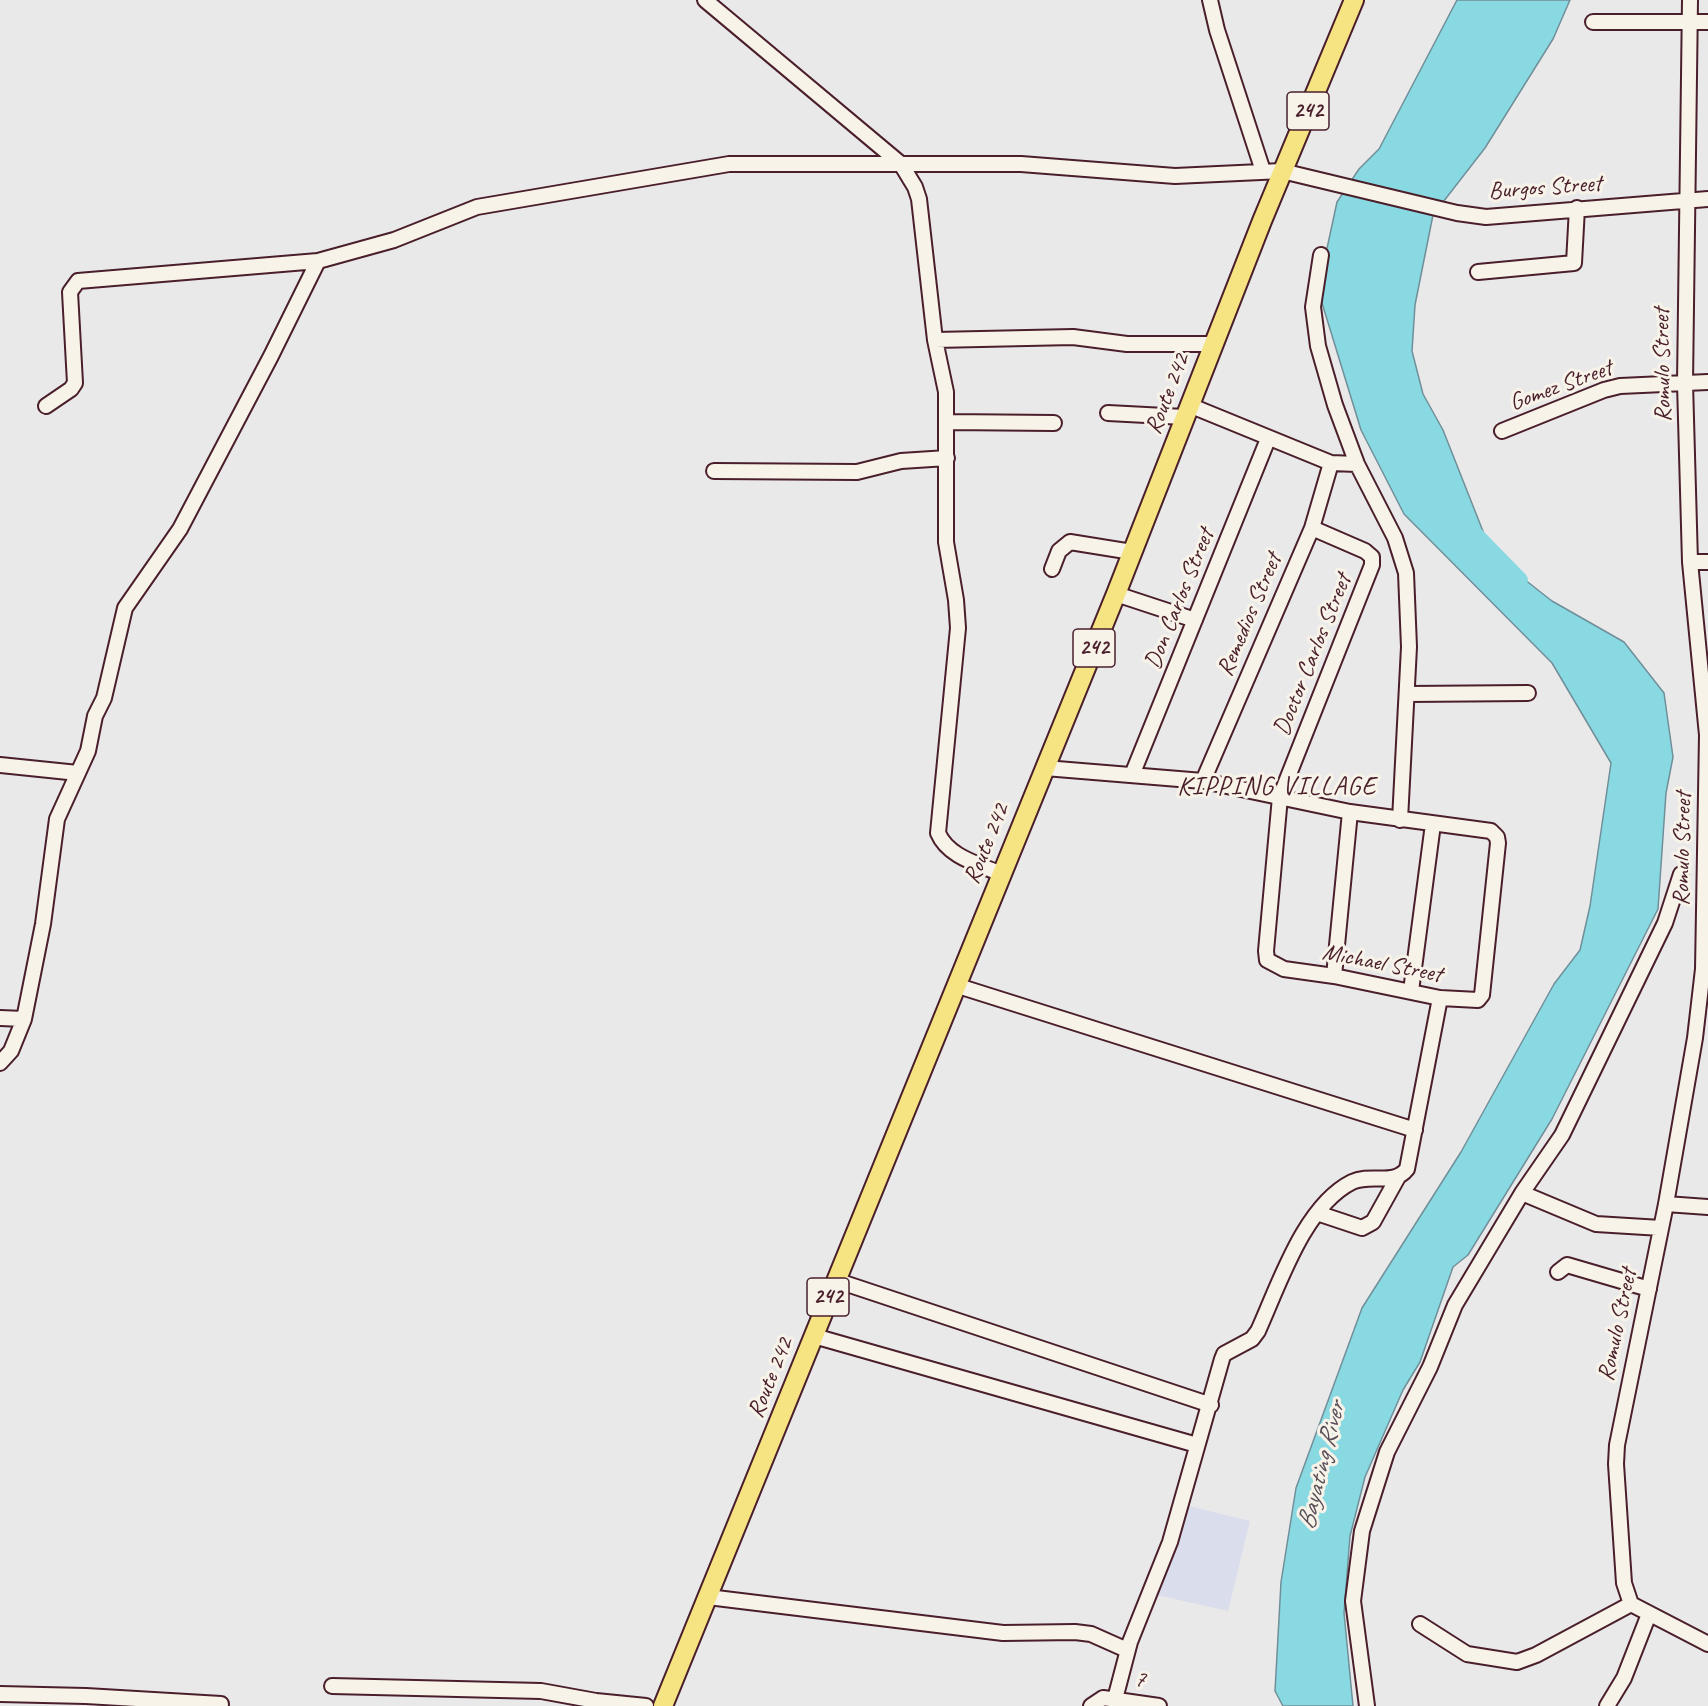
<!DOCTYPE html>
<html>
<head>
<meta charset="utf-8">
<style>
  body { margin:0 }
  canvas { display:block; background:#eae9ea }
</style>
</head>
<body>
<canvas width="1708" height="1706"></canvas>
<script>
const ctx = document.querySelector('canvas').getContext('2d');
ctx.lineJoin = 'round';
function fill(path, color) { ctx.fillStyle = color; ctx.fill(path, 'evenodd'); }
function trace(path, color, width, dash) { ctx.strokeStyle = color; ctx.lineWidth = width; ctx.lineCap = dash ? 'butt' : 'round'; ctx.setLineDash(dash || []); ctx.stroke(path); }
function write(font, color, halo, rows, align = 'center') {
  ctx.font = font + ' Caveat,sans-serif'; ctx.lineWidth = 6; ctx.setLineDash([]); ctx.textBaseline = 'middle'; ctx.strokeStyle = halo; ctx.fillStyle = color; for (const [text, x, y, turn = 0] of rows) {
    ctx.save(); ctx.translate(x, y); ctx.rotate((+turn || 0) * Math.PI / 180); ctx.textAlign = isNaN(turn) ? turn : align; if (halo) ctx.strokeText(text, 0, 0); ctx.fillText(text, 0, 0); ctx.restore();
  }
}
const built = new Path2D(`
  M1185,1505l65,16 -22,90 -71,-16z`);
const water = new Path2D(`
  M1457,0h113l-17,39 -68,109 -52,67 -18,90 -3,46 11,43 20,36 49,124 60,47 72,41 40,51 9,64 -7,36 -8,116 -106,210 -84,136 -15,12 -33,95 -17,28 -38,87 -15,59 -6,77 9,93h-70l-8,-15 6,-109 15,-94 66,-180 99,-156 93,-168 26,-34 10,-44 21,-143 -59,-100 -148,-149 -43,-84 -43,-140 19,-88 22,-33 20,-20z`);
const river = new Path2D(`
  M1475,534l45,46`);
const minor = new Path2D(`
  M705,0l196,164 14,23 4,12 16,141 11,52v150l10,58 2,28 -20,205c10,24 41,31 63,41
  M1210,0l7,30 46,141
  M1690,0l-5,383 5,179 17,173 -4,234 -8,69 -29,166 -49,241 -1,19 8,119 7,21 77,40
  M1593,22h115
  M1321,255l-8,52 5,39 17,59 22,59 38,74 11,35 3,74 -9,173
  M1478,272l96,-9 3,-55
  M935,340l138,-3 54,7h86
  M1189,405l142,58 26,1
  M46,406l25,-17 4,-6 -5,-91 8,-11 240,-20 76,-21 83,-33 252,-43h292l154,12 107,-5 175,42 29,4 222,-18
  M1108,413l76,4
  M948,422l106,1
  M1502,431l102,-41 16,-4 88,-4
  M714,471l143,1 44,-11 46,-3
  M1690,562h18
  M1052,569l7,-18 11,-9 62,10
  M1116,594l79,26
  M1408,694l120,-1
  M0,765l78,8
  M1045,768l158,13 147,31 141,19 6,6 1,6 -16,152 -4,5 -38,-2 -106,-22 -50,-7 -17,-9 -1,-9 14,-154 92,-232v-8l-7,-6 -53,-23
  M1132,775l136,-336
  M1203,781l109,-253 19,-65
  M1334,976l16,-164
  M955,985l460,145
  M1411,991l22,-167
  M0,1018l24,1
  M0,1063l11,-12 13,-32 19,-95 14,-105 31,-68 7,-35 9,-18 21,-90 55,-79 91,-173 47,-95
  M1522,1193l74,31 65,4
  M1666,1204l42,3
  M1317,1213l45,15 11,-6 25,-45
  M1558,1272l9,-7 82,24
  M835,1280l376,125
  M814,1336l383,109
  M708,1597l295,36 72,-1 16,2 36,16
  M1420,1624l47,30 50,8 19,-7 95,-51
  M332,1686l209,5 55,10 50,5
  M0,1694l86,2 135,8
  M1115,1699l15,-57 40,-100 52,-183 2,-5 28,-15 6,-8c21,-46 46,-125 94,-149 19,-9 42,4 55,-13l33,-171
  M1091,1706l12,-8 56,8
  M1367,1706l-14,-105 9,-70 25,-79 43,-85 25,-62 67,-112 40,-58 103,-212 16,-49
  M1607,1706l17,-28 25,-64`);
const major = new Path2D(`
  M663,1706l453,-1112 146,-373 92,-221`);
const shields = [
  [1308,111,42],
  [1094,648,42],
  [828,1297,42]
];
const shieldNames = [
  ["242",1308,111],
  ["242",1094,648],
  ["242",828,1297]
];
const streetNames = [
  ["Burgos Street",1545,188,-4],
  ["Romulo Street",1663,365,-91],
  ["Gomez Street",1561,386,-20],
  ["Route 242",1168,394,-69],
  ["Don Carlos Street",1180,599,-68],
  ["Remedios Street",1250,615,-67],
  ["Doctor Carlos Street",1313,655,-68],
  ["Route 242",987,844,-68],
  ["Romulo Street",1683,849,-89],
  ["Michael Street",1382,964,11],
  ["Romulo Street",1618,1325,-78],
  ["Route 242",771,1378,-68],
  ["7",1140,1680,10]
];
const neighbourhoodNames = [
  ["KIPPING VILLAGE",1277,787]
];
const waterNames = [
  ["Bayating River",1322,1466,-76]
];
fill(built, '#daddec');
fill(water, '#89d9e2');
trace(water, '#708f99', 1.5);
trace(river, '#89d9e2', 16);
trace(minor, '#4a1f2b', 18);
trace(major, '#4a1f2b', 22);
trace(minor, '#f7f3e8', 14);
trace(major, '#f6e381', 18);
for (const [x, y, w] of shields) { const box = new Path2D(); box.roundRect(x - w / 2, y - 19, w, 38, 4.5); ctx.fillStyle = '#f7f3e8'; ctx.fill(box); trace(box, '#4a1f2b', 1.5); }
write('bold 22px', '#4a1f2b', null, shieldNames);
write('24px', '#4a1f2b', '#f7f3e8', streetNames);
ctx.letterSpacing = '1.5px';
write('26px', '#4a1f2b', '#f7f3e8', neighbourhoodNames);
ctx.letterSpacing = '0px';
write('italic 26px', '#5a4e59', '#f7f3e8', waterNames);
</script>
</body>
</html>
